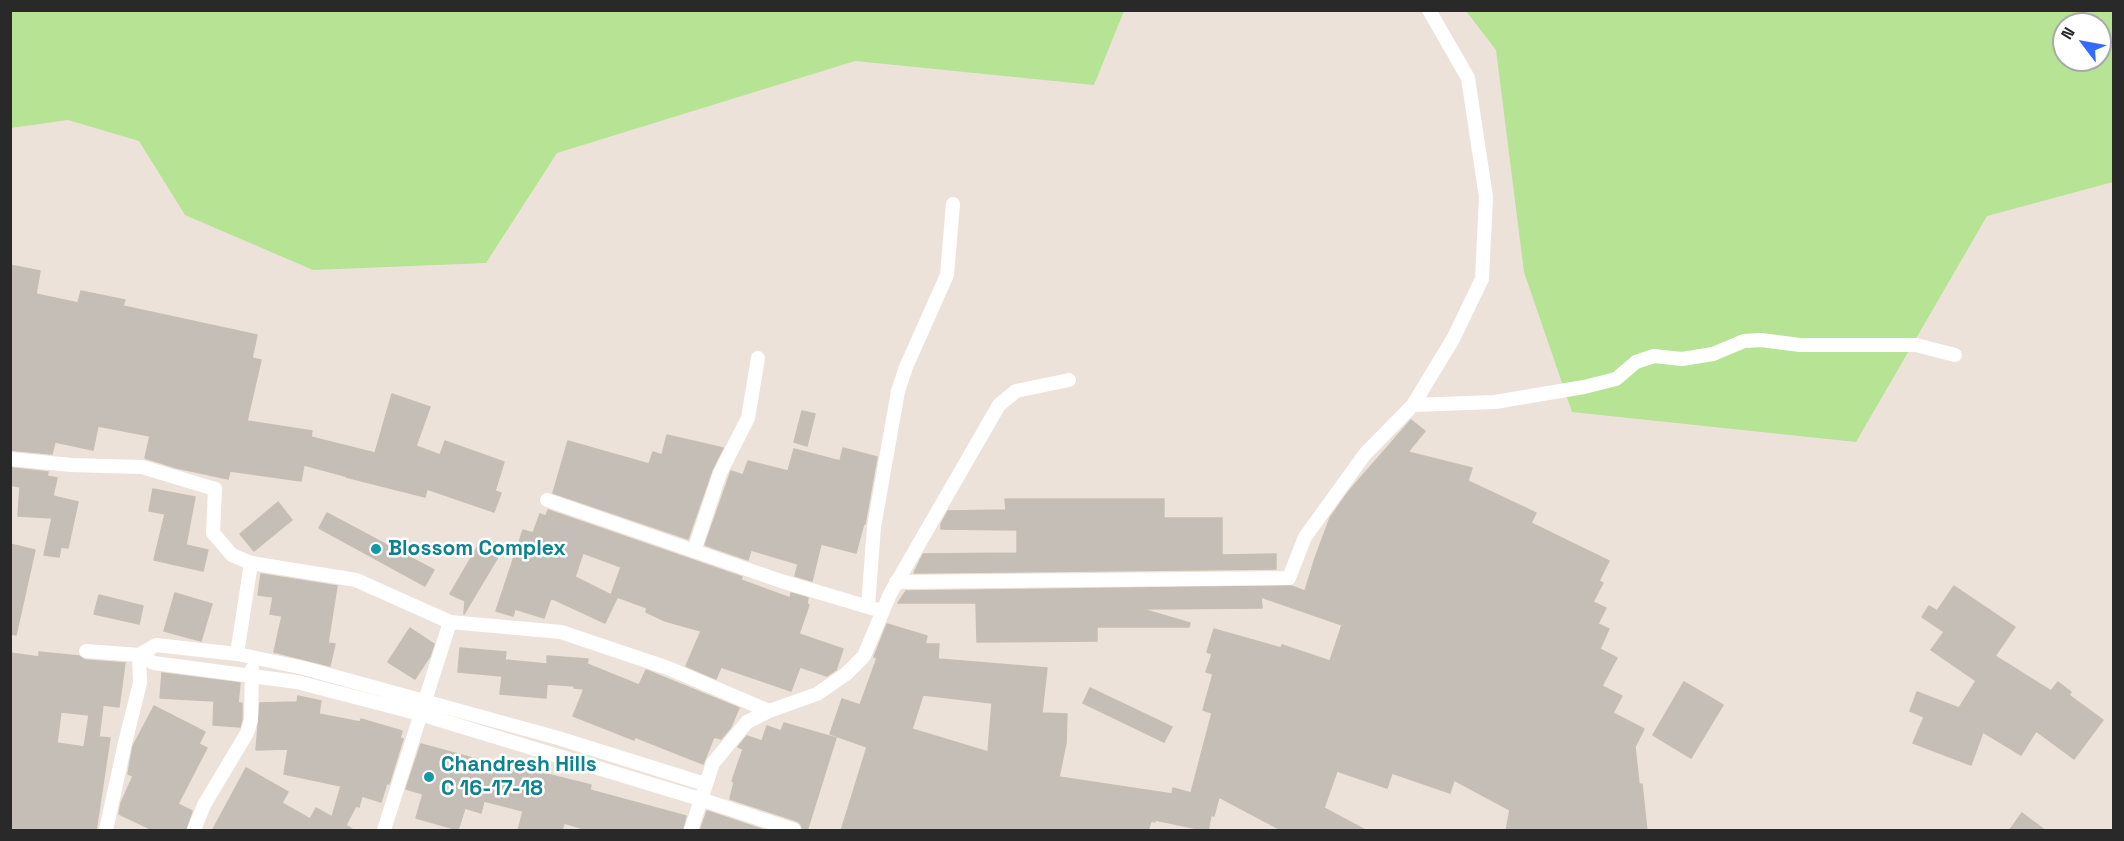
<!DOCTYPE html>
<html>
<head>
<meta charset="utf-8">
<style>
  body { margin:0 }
  #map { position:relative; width:2124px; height:841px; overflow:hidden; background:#ece2da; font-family:"Space Grotesk",sans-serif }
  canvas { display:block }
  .frame { position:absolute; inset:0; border:12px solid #292929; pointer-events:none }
  .north { position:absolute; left:2052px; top:12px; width:60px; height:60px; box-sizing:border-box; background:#fff; border:2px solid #a9a9a9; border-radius:50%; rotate:302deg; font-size:16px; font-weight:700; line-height:24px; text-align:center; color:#292929 }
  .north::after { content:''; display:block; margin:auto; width:21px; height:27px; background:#336bff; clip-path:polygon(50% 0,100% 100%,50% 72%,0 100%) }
</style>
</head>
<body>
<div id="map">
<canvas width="2124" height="841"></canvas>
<div class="frame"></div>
<div class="north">N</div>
</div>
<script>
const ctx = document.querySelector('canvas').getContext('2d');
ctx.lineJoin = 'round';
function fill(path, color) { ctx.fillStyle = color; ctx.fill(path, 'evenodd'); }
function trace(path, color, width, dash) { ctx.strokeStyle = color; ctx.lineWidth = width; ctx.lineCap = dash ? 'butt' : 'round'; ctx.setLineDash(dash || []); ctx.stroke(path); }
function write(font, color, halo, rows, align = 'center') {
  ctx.font = font + ' "Space Grotesk",sans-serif'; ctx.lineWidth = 5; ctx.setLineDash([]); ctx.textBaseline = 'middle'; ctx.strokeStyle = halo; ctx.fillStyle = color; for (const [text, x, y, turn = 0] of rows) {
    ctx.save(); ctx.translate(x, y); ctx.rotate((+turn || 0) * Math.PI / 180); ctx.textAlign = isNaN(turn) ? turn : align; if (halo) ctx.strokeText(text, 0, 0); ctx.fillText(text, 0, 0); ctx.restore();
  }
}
const green = new Path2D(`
  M10,11l1,-1 1113,1 -30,74 -239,-24 -298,92 -71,110 -173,7 -128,-55 -46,-74 -71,-21 -57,8z
  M1466,11h647v171l-126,34 -131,226 -284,-30 -48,-140 -28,-222zM2064,24h36v36h-36z`);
const building = new Path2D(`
  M10,265l30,6 -4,23 42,9 3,-12 44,9 -2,6 134,29 -5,23 9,2 -14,61 65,10 -1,6 64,16 17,-59 38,13 -14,39 24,9 5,-14 59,21 -9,29 6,2 -7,19 -67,-23 -2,8 -79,-20 2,-3 -3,2 -41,-11 -3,16 -71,-10 -2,8 -51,-11 -32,-10 5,-22 -52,-10 -5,24 -38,-8 -3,12 -42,-4z
  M802,411l13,3 -8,32 -13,-4z
  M1411,420l14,11 -17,21 64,16 -4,13 68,32 -5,10 78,38 -10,20 4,2 -10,19 13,6 -8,16 11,5 -9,20 17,9 -15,28 20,10 -9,17 31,16 -9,18 4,37h3l5,47h-141l4,-21 -56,-30 -4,13 -58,-20 -5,15 -50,-17 -13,37 43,23h-84l-64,-34 -5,19 -3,-1 -3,16 -53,-11v2l-4,-1 -3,10h-307l26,-84 -37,-13 12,-35 18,6 17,-47 -3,-1 13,-33 40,12 -2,8h14l-1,15 109,9 -5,45 25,1 -1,29 -7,34 113,17 1,-6 18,5 21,-80 -9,-3 10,-36 -7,-2 6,-18 -5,-2 7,-23 67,19 1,-3 48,16 12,-36 -81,-28 1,11 -120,1 48,14 -1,4h-92v14l-120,1 -1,-39h-78l8,-12 385,-5 14,5 10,-33 15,-40 19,-27zM923,695l69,8 -4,49 -76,-23z
  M667,435l56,13 -11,22 -24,69 -135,-46 15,-52 81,23 4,-12 9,3z
  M843,448l34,9 -12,67 -1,-1 -8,30 -35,-9 -9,37 -17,-5 3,-12 -47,-14 -3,10 -43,-15 26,-74 12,4 5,-14 40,10 6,-22 46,12z
  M12,468l36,4 -1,4 10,2 -4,18 25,6 -10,46 -7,-1 -2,10 -15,-2 8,-37 -34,-2 2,-29 -10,-2z
  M153,489l42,8 -9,48 22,5 -5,21 -49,-11 11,-46 -16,-3z
  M1005,499h159v19h58v37l54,-1v15l-362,4 9,-19 94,-1v-23l-76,-1v-5l7,-13 58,-1z
  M278,502l14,18 -38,31 -14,-17z
  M548,510l194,67 -1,3 49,18 1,-5 17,5 -1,6 2,1 -10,29 44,15 -7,21 -9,6 -27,-9 -9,24 -70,-24 -5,12 -30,-13 15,-35 -36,-10 -19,-9 1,-4 -35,-13 5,3 -12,25 -54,-25 -7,20 -29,-9 -2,7 -17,-5 27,-81 10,3 7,-19 6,2zM583,553l38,14 -10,28 -36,-18z
  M327,513l107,57 -9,16 -106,-58z
  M10,544l25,6 -19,85 -6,-1z
  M478,546l20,11 -34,57 1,-13 -15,-7z
  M261,574l76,12 -9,57 7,1 -5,22 -56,-14 8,-36 -12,-2 3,-17 -15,-2z
  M1954,586l61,41 -20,29 56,35 7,-9 13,10 -2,3 34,25 -29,39 -38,-28 -15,24 -38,-23 -12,33 -58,-22 11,-26 -14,-6 7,-19 42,16 17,-27 -45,-31 13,-18 -22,-15 7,-11 8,5z
  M175,593l37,11 -11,37 -37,-10z
  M99,595l44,11 -4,18 -45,-10z
  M410,628l24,16 -4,12 -15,23 -27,-17z
  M460,648l46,4 -1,8 42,4v-8l41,3 -1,5 52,21 7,-15 93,38 -8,19 -10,12 -7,-2 -11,27 -68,-27 -1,3 -61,-24 11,-27 -10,-1v-2l-27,-2 -1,14 -46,-4 2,-18 -44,-4z
  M39,652l40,4 6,4 40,3 -6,44 -16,-2 -4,32 11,1 -14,93h-86v-85l3,-17 -3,-1v-75l29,4zM61,712l28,3 -5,32 -27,-4z
  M162,673l78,10 -2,20h4v16l-2,8 -27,-2 1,-24 -54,-3z
  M1684,682l39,23 -32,53 -38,-23z
  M1090,688l82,39 -8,15 -81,-39z
  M298,696l23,5 -2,13 41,8 1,-3 41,12 -2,7 3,1 -14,45 -2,-1 -6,19 -19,-6 -3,11 -3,-1 -10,19 9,6h-143l34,-63 42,24 -6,11 28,16 6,-11 16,9 9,-31 -57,-12 4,-25 -32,1 4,-47 37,-1z
  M154,706l51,26 -6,12 8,4 -29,56 14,7 -7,20h-30l-36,-17 2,-11 12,-27 -5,-2 5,-28z
  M784,723l52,15 -29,93h-4l-2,-7 -4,-3 -67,-22 4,-17 -2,-1 11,-32 -5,-2 9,-11 15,5 5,-15 14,5z
  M421,744l96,26 1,-3 73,18 -1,5 96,26 -4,15h-91l-27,-8 -2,8h-44l5,-20 -39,-10 -3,12 -16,-5 -7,22 -42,-12 7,-24 -17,-5z
  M707,811l60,20h-67z
  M2022,813l24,18h-37z`);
const minor = new Path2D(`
  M1413,405l82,-3 89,-15 32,-8 20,-17 18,-6 28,3 31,-5 31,-13 17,-1 39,5h116l39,10
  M10,459l61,6 71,2 73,22 -2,44 19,22 19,8 105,17 94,42 111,10 107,36 101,43
  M547,500l234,81 94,28
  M694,551l26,-78 28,-55 10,-60
  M896,582l393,-4 16,-41 60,-83 48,-49 40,-66 29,-60 4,-82 -18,-119 -39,-68
  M868,606l6,-79 24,-136 8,-24 41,-92 6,-71
  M86,651l53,4 15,8 143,19 123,32 280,85 94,31
  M237,654l14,-91
  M139,655l17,-10 81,9 67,14 254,70 147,46
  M106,830l19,-87 15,-60 -1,-28
  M194,830l10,-25 43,-72 4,-13 1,-51
  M384,830l66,-208
  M691,830l22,-67 34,-41 22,-11 48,-17 29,-20 18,-18 26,-62 109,-189 17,-14 53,-11`);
const markers = [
  [376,549,6,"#0f9aa8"],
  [429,777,6,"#0f9aa8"]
];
const cultureNames = [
  ["Blossom Complex",388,549],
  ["Chandresh Hills",441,765],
  ["C 16-17-18",441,789]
];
fill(green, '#b6e494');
fill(building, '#c4beb6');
trace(building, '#c7beb4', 1.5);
trace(minor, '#fff', 14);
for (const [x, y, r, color] of markers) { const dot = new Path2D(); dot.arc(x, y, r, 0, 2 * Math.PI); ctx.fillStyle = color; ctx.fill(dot); trace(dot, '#fff', 2); }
write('bold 21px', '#0d838f', '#fff', cultureNames, 'left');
</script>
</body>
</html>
